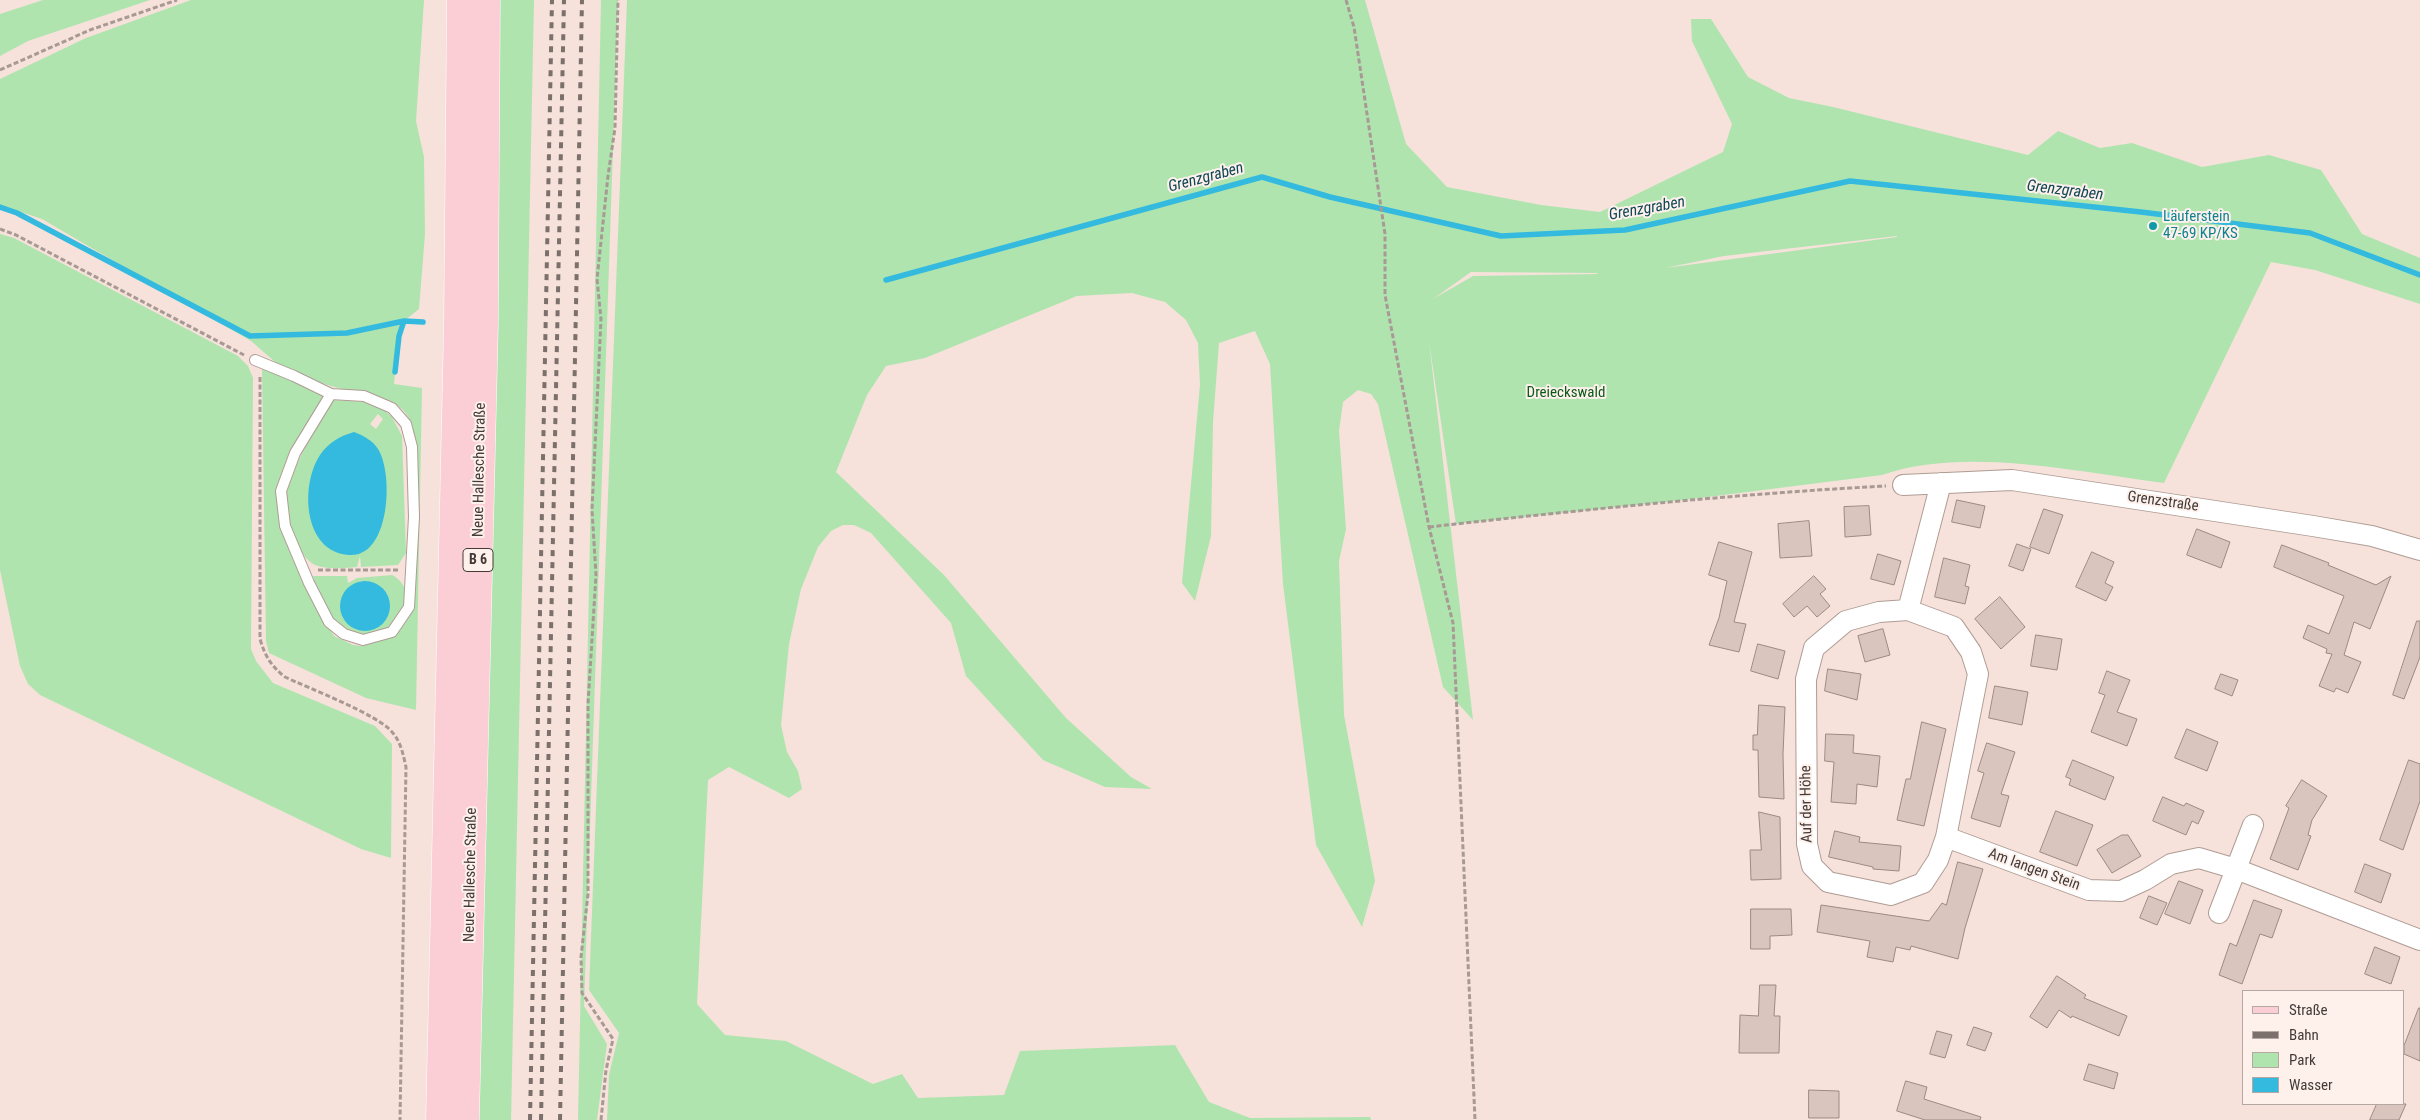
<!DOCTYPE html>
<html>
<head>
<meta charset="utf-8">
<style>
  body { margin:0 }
  #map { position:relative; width:2420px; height:1120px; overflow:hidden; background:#f6e2da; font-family:"Roboto Condensed",sans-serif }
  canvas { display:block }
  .legend { position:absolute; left:2242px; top:990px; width:162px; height:115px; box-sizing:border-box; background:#fef1ec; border:1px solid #b3a8a4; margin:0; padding:6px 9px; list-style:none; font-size:15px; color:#433b38 }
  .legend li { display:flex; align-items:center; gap:10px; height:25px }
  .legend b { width:25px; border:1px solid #b3a8a4 }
</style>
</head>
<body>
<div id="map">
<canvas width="2420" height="1120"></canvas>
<ul class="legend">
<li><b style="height:6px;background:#fbced6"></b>Straße</li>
<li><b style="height:6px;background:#7c706c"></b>Bahn</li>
<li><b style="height:14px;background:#afe4af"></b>Park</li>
<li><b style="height:14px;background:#33bade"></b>Wasser</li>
</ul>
</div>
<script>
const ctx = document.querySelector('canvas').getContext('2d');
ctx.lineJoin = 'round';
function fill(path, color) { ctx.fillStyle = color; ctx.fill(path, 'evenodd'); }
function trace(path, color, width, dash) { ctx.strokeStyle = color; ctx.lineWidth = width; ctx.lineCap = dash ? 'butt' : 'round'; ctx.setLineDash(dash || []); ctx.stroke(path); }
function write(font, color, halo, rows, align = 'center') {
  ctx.font = font + ' "Roboto Condensed",sans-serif'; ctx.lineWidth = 4; ctx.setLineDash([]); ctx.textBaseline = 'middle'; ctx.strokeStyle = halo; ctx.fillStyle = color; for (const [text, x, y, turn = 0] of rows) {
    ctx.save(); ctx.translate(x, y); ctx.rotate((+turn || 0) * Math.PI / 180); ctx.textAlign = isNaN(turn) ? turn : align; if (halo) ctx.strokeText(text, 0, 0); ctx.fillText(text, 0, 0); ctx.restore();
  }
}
const green = new Path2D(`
  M43,0h107l-122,41 -28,15v-42z
  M191,0h233l-8,121 8,36 1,77 -6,75 -15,12 -5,15 -5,48 28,4 -6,322 -50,-12 -97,-45 -3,-12 -4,-272 57,20 5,5 -44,85 2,47 22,58 30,52 19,9 9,1 17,-5 34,-33 2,-9v-153c-2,-13 -2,-26 -12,-36 -15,-15 -52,-18 -72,-24 -19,-6 -38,-14 -57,-22v-3l-23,-20 -209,-122 -42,-14v-126l86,-41z
  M496,0h38l-23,1120h-36z
  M601,0h17l-34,1006 23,38 -10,76h-19z
  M627,0h738l41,144 41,43 94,18 59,7 123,-60 9,-28 -40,-83 -1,-22h20l37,58 41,21 44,9 195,48 30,-24 42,17 32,-5 70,24 67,-12 52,15 41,64 58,24v46l-105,-34 -44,-8 -107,221c-87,-11 -199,-37 -282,-8l-206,26 -220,23 -27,-183 44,379 -30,-33 -65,-283 -7,-10 -13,-4 -15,12 -4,29 7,98 -7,32 5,154 31,166 -13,46 -46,-82 -33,-261 -13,-220 -15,-33 -36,12 -6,79 -2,114 -16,65 -13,-18 18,-198 -2,-42 -12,-23 -21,-18 -33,-9 -55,3 -152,62 -39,8 -19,29 -31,77 108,103 122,143 65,59 21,12 -47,-2 -62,-27 -77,-84 -15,-53 -80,-90 -17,-8h-11l-12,6 -13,16 -17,42 -12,55 -8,81 6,27 11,19 4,18 -13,9 -60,-31 -21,13 -11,224 28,31 61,6 87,43 29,-10 16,24 86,-3 16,-44 155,-6 34,57 41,16 120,-1 1,3h-764l2,-45 10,-42 -30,-43zM1897,236v1l-232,31 59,-12zM1471,272l126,1 1,1 -125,2 -40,23z
  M0,234l14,4 224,118 10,10 5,12 -2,271 5,12 17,22 102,43 17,18 -1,114 -30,-9 -321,-154 -12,-11 -8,-18 -20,-96z
  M333,400l30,2 21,8 8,7 10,19 4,117 -8,12 -37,2 -1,-11 -3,11c-13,1 -30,3 -42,-2 -19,-8 -30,-54 -29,-73 0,-4 3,-10 5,-14 11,-28 27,-53 42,-78zM378,414l5,5 -7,10 -6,-5z
  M392,575c40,20 -15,93 -61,44 -9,-10 -14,-30 -18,-43h34l1,7 9,-5zM360,581c22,0 34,17 27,37l-43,1 -4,-15z`);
const water = new Path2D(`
  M354,432c10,4 18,8 24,17 16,25 12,109 -29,106 -46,-3 -49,-70 -29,-100 8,-12 20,-19 34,-23z
  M340 606a25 25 0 1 1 50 0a25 25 0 1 1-50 0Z`);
const stream = new Path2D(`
  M0,207l17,6 233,123 97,-3 57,-12 19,1
  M886,280l376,-103 68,20 171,39 124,-6 225,-49 291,31 169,21 110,42
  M395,372l4,-36 5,-15`);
const building = new Path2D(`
  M1957,500l28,6 -5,22 -28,-6z
  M1869,506l2,29 -26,2 -1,-30z
  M2044,509l19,6 -14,39 -19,-7z
  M1809,521l3,35 -32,2 -2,-34z
  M2197,529l33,13 -9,26 -34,-13z
  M1719,542l33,10 -18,70 12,2 -7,28 -30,-7 10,-27 8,-37 -18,-6z
  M2017,544l14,5 -8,22 -14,-5z
  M2282,545l47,18 -1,2 48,20 15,-9 -21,53 -16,-7 -10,33 17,7 -13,31 -12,-5 -2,4 -15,-6 13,-32 -6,-1 1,-4 -24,-11 5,-13 21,9 15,-38 -70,-29z
  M2092,552l22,10 -9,21 8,4 -7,14 -30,-14z
  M1878,554l23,7 -7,24 -23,-6z
  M1944,558l26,7 -5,21 4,1 -4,17 -30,-7z
  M1814,576l12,13 -6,5 10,12 -13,11 -10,-11 -13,11 -11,-13z
  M2000,597l25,30 -24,22 -26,-30z
  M2417,621h3v36l-16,42 -11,-4z
  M1883,629l7,26 -25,7 -7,-26z
  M2036,635l26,4 -5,31 -26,-4z
  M1758,644l27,7 -7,28 -27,-8z
  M1828,669l33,5 -4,26 -32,-9z
  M2107,671l23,9 -13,32 20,7 -10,27 -36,-14 14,-37 -6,-2z
  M2221,674l17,6 -6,16 -17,-7z
  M1995,686l33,6 -6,33 -33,-7z
  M1759,705l26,2 -2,47 1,45 -25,-2 -1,-47h-5v-15h4z
  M1922,722l24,7 -22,97 -27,-6 9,-41h4z
  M2187,729l31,13 -11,29 -32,-13z
  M1826,734l28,1 -1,18 27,3 -3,31 -20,-3 -1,20 -25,-2 3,-40 -9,-1z
  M1987,743l28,9 -14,42 8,2 -9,31 -29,-9 13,-45 -6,-2z
  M2073,760l41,17 -9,23 -36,-15 2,-6 -5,-2z
  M2409,760l11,4v37l-17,49 -23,-10z
  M2302,780l25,16 -15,24 -4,15 3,1 -13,34 -28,-11 19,-51 -3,-2z
  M2163,797l21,9 2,-3 18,8 -6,13 -6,-3 -6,14 -33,-14z
  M2056,811l37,14 -16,41 -37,-14z
  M1759,812l21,5 1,62 -30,1 -1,-30h11z
  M1835,831l25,6 -1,5 42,4 -2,25 -26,-2v-2l-44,-10z
  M2122,835h6l13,21 -29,17 -15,-23z
  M1958,862l25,7 -18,59 -7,31 -47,-13 -1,4 -14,-3 -3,15 -26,-5 3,-16 -53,-9 4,-27 108,16 13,-18 4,2z
  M2365,864l26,10 -10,29 -26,-11z
  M2179,881l24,9 -13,34 -25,-10z
  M2149,896l18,7 -10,22 -17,-7z
  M2254,900l28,10 -10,28 -12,-4 -18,50 -23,-9 11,-32 6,3z
  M1751,909h40l1,26 -22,1v13h-19z
  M2375,947l25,10 -9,27 -26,-10z
  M2057,976l29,19 -2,3 43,18 -8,20 -47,-20 -1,2 -12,-8 -12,18 -17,-11z
  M1760,985h16l-2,31h6l-1,37h-40l1,-38 18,1z
  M2419,1008h1v53l-16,-7v-8z
  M1974,1027l18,6 -7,18 -18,-6z
  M1937,1031l15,4 -7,23 -15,-4z
  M2089,1064l29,9 -4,16 -30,-9z
  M1906,1081l21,6 -3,12 57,18 -1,3h-55l-28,-9z
  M1809,1090l30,1v27h-30z
  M2377,1104h29l-7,16h-29z`);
const path = new Path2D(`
  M1346,0l8,27 31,207v61l44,232 24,96 22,497
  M0,70l90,-40 87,-30
  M0,229l16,6 228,120
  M260,377v262c5,17 11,27 25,38 23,11 94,38 107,55 9,10 11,22 14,35l-6,353
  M1429,527c152,-17 304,-33 457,-41
  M318,570h81
  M601,1120l5,-50 7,-31 -31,-46 -1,-36 7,-63v-190l8,-129 -4,-65 9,-191 -4,-40 11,-103 7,-48 3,-128`);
const lane = new Path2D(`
  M255,360l39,16 37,18 33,2 28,12 14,16 6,23 2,70 -5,90 -17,25 -29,8 -19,-6 -15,-12 -20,-39 -24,-57 -4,-35 14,-38 36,-59`);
const street = new Path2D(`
  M1903,485l109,-5 301,46 59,10 48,14
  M1908,610l46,17 17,25 7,22 -32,163 -8,23 -15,23 -32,12 -63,-13 -16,-16 -5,-22 -1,-165 8,-31 32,-27 33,-9 29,-2 33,-127
  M1946,837l143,53 32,1 24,-11 26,-16 28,-6 37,11 184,71
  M2219,913l34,-88`);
const primary = new Path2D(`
  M440,1120l18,-794 3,-326
  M465,1120l19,-796 2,-324`);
const rail = new Path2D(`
  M530,1120l22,-1120
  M541,1120l23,-1120
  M560,1120l22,-1120`);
const markers = [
  [2153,226,5,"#0f9aa8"]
];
const shields = [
  [478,560,30]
];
const shieldNames = [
  ["B 6",478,560]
];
const cultureNames = [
  ["Läuferstein",2163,217],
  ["47-69 KP/KS",2163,234]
];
const parkNames = [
  ["Dreieckswald",1566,393]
];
const streetNames = [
  ["Neue Hallesche Straße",480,470,-89],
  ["Grenzstraße",2163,502,8],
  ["Auf der Höhe",1807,804,-91],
  ["Am langen Stein",2034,870,20],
  ["Neue Hallesche Straße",471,875,-89]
];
const waterNames = [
  ["Grenzgraben",1206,178,-15],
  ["Grenzgraben",2065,191,7],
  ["Grenzgraben",1647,209,-10]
];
fill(green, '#afe4af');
fill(water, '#33bade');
trace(stream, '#33bade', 5.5);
fill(building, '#dac5be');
trace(building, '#9c8982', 1);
trace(lane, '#af9c94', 12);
trace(street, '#af9c94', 22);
trace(primary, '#fff', 29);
trace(path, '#a89994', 3, [5, 2.5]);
trace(lane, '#fff', 10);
trace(street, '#fff', 20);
trace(primary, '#fbced6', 28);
trace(rail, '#7c706c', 4, [6, 6]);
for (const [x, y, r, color] of markers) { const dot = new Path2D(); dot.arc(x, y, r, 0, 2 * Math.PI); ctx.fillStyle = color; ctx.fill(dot); trace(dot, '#fef1ec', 2); }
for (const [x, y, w] of shields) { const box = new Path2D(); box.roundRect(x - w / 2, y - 11.5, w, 23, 4); ctx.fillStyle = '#fef1ec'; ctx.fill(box); trace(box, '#433b38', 1); }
write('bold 14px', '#433b38', null, shieldNames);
write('15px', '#0d838f', '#fef1ec', cultureNames, 'left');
write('15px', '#0c5a19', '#fef1ec', parkNames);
write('15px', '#433b38', '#fef1ec', streetNames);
write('italic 16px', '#0f4756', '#fef1ec', waterNames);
</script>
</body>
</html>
